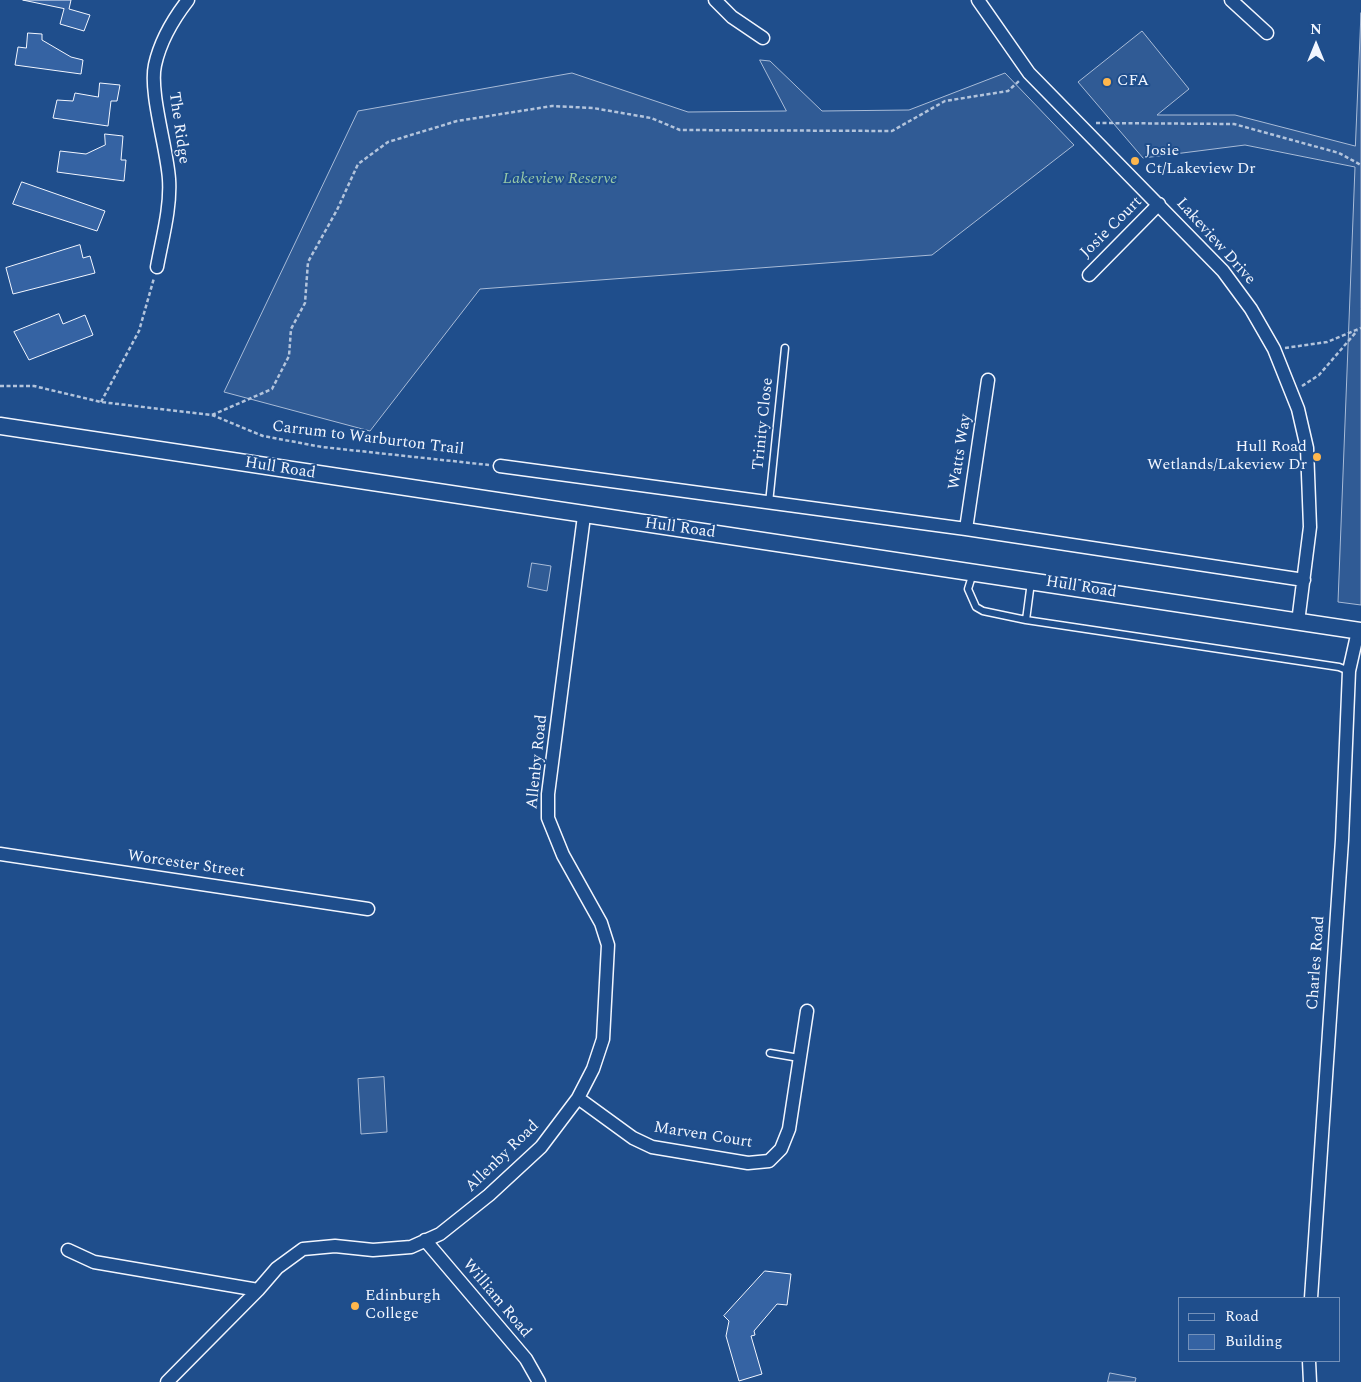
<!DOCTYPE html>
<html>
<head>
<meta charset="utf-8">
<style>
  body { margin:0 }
  #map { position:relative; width:1361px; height:1382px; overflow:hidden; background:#1f4e8c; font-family:Spectral,serif }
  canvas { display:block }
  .legend { position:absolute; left:1178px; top:1297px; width:162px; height:65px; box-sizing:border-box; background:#1f4e8c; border:1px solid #7391ba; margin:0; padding:6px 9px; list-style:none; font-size:15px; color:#f2f6ff }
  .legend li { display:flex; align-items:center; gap:10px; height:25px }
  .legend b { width:25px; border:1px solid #7391ba }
  .north { position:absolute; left:1291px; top:20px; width:50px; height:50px; -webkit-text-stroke:4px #1f4e8c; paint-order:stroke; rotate:0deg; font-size:14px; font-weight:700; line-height:20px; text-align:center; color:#f2f6ff }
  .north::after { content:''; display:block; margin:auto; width:18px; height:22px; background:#f2f6ff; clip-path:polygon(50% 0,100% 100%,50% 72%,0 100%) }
</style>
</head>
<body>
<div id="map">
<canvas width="1361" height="1382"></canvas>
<ul class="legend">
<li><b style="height:6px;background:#1f4e8c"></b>Road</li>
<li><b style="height:14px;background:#3563a3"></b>Building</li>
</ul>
<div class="north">N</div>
</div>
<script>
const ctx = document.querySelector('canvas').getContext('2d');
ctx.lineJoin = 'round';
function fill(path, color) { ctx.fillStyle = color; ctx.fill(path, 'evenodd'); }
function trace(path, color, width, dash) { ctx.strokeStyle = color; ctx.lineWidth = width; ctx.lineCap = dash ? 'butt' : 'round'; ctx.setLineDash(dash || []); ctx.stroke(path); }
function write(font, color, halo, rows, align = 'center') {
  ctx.font = font + ' Spectral,serif'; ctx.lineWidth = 4; ctx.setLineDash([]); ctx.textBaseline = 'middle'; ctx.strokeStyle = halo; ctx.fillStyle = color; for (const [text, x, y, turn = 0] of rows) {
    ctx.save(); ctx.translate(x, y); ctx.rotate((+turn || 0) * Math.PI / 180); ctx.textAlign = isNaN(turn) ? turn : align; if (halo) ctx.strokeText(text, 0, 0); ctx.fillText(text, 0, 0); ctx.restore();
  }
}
const built = new Path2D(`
  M1361,13v592l-23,-3 17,-435 -110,-22 -102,13 -65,-76 64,-51 47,58 -32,26h78l120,31z
  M760,60l10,1 52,50 87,-1 96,-37 69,72 -142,110 -452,34 -110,142 -146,-39 134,-281 214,-38 116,39 98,-1z
  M532,563l19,3 -4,25 -19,-4z
  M384,1077l3,55 -26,2 -3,-55z
  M1110,1373l26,5 -1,4h-27z`);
const building = new Path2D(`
  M23,0h48l-2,9 21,6 -6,16 -24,-7 4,-15z
  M28,33l14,1v6l29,17 12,3 -2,14 -66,-9 3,-18 8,1z
  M100,83l20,2 -3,16h-6l-3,25 -55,-8 4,-18 16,1 2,-8 23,4z
  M105,134l18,2 -2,24h5l-2,21 -67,-9 3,-21 26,3 19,-9z
  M22,182l83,29 -8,20 -84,-27z
  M80,245l3,13 7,-2 5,17 -82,21 -7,-26z
  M59,314l4,10 22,-9 8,20 -64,25 -15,-28z
  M765,1271l26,3 -4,31 -10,-1 -23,27 1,4 -4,1 11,38 -23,7 -13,-45 3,-15 -5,-5z`);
const path = new Path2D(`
  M1096,123l138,1 105,29 22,12
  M1285,348l42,-6 34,-14
  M0,386h34l67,16 111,13 51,21 59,11 167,18
  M1302,386l17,-11 38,-44
  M101,402l38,-71 15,-53
  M212,415l60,-26 17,-33 2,-27 14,-26 3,-41 29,-52 21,-46 30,-22 69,-21 95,-15 41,2 58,10 29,12 212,1 53,-30 63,-10 11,-10`);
const lane = new Path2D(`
  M769,503l16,-155
  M973,573l-5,16 8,18 7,4 43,9 313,47 10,4
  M1026,620l5,-38
  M770,1053l29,5`);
const street = new Path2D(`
  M715,0l17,17 31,21
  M978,0l51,73 194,198 28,38 23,40 24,60 9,39 3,79 -12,95
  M1231,0l36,33
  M157,267c5,-28 14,-59 12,-88 -2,-31 -20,-87 -14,-114 5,-23 19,-47 33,-65
  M1089,275l70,-71
  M500,466l466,63 338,51
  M966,529l22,-149
  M0,854l368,55
  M578,1098l55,40 19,9 96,16 21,-2 12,-12 8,-20 18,-118
  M425,1240l101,119 13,23
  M68,1250l26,12 164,28
  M1311,1298l31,-458 7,-169 9,-40
  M1309,1361l1,21
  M167,1382l91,-92 19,-22 26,-19 32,-3 38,4 38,-3 29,-13 49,-39 52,-48 37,-49 15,-29 10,-30 5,-94 -7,-22 -38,-68 -15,-37v-24l36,-278`);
const secondary = new Path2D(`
  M0,426l1361,205`);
const markers = [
  [1107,82,5,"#ffb74d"],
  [1135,161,5,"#ffb74d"],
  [1317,457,5,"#ffb74d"],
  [355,1306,5,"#ffb74d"]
];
const poiNames = [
  ["CFA",1117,82],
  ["Josie",1145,152],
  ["Ct/Lakeview Dr",1145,170],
  ["Hull Road",1307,448,"right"],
  ["Wetlands/Lakeview Dr",1307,466,"right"],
  ["Edinburgh",365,1297],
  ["College",365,1315]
];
const streetNames = [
  ["The Ridge",178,128,82],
  ["Josie Court",1112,228,-45],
  ["Lakeview Drive",1215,242,48],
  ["Trinity Close",764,424,-84],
  ["Carrum to Warburton Trail",368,439,7],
  ["Watts Way",961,452,-81],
  ["Hull Road",280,469,9],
  ["Hull Road",680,529,8],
  ["Hull Road",1081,588,9],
  ["Allenby Road",538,762,-84],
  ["Worcester Street",186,865,8],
  ["Charles Road",1317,963,-86],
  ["Marven Court",703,1136,9],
  ["Allenby Road",503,1157,-44],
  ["William Road",496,1299,50]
];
const parkNames = [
  ["Lakeview Reserve",560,180]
];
fill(built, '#305b95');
trace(built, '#a8bbd7', 1);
fill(building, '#3563a3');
trace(building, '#f2f6ff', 1);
trace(lane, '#f2f6ff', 9);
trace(street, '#f2f6ff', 15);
trace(secondary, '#f2f6ff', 19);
trace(path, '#b3c4dc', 2.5, [4, 2.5]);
trace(lane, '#1f4e8c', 6);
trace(street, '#1f4e8c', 12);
trace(secondary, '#1f4e8c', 16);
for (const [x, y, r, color] of markers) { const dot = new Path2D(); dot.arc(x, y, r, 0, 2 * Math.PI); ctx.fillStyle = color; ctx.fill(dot); trace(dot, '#1f4e8c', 2); }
write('16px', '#f2f6ff', '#1f4e8c', poiNames, 'left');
write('16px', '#f2f6ff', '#1f4e8c', streetNames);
write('italic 16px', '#97c8a6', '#1f4e8c', parkNames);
</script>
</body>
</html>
